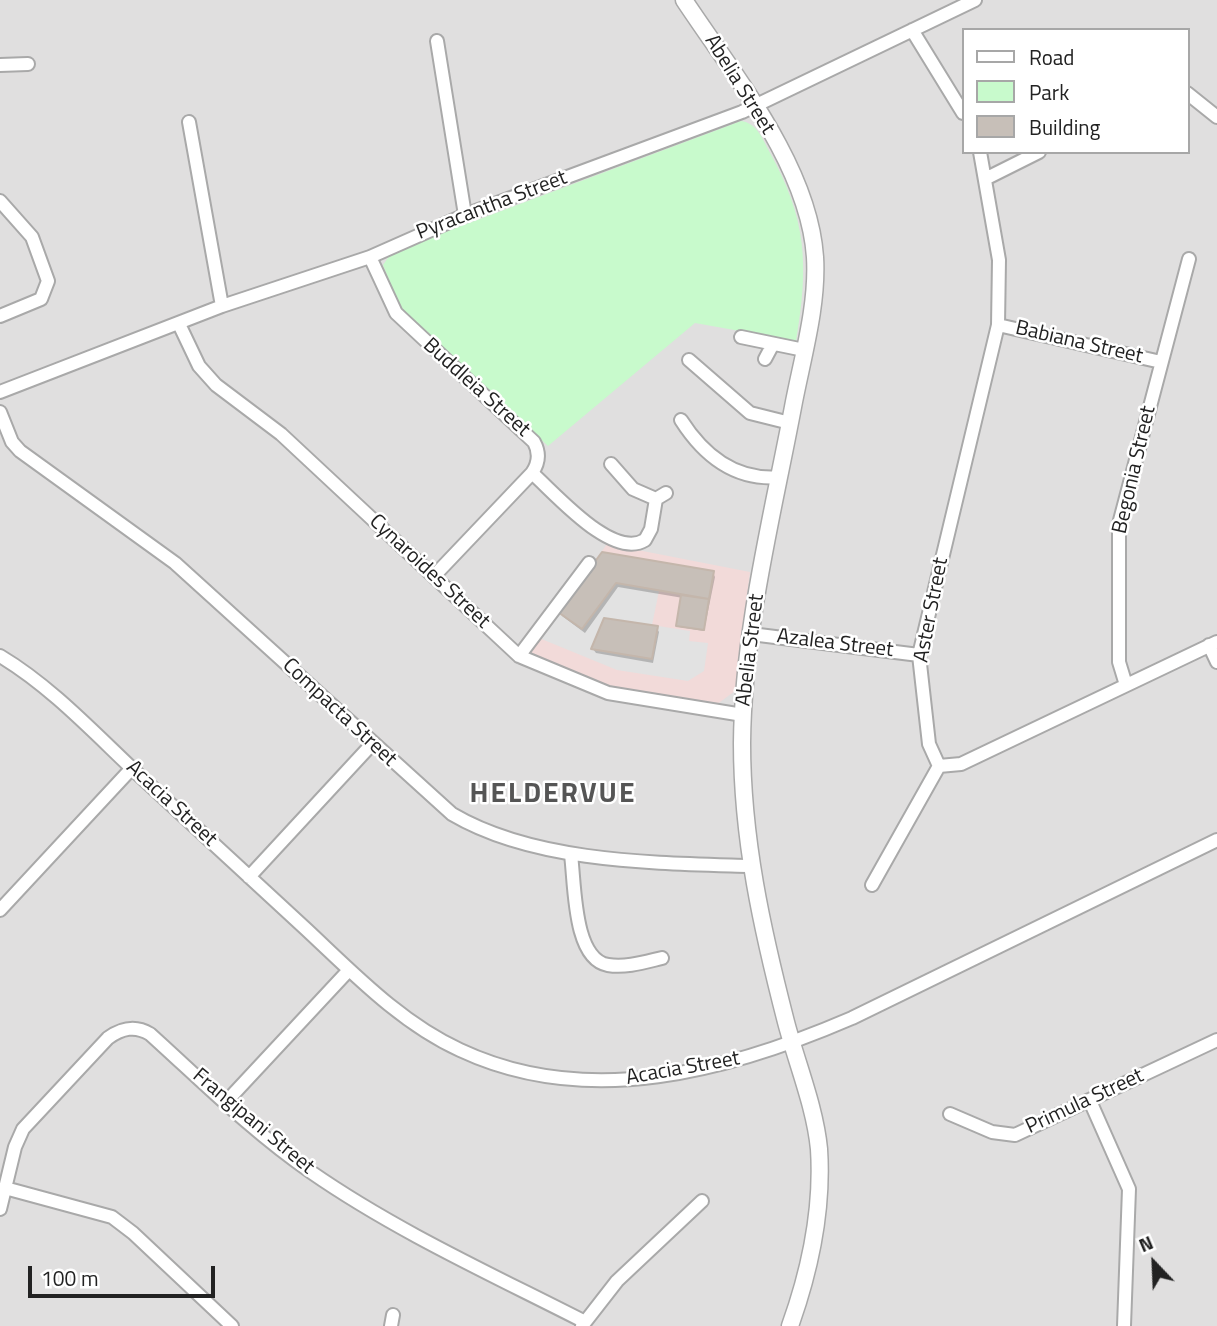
<!DOCTYPE html>
<html>
<head>
<meta charset="utf-8">
<style>
  body { margin:0 }
  #map { position:relative; width:1217px; height:1326px; overflow:hidden; background:#f2efe9; font-family:"Titillium Web",sans-serif }
  canvas { display:block }
  .legend { position:absolute; left:962px; top:28px; width:228px; height:126px; box-sizing:border-box; background:#fff; border:2px solid #a7a7a7; margin:0; padding:9px 12px; list-style:none; font-size:21px; color:#222 }
  .legend li { display:flex; align-items:center; gap:14px; height:35px }
  .legend b { width:35px; border:2px solid #a7a7a7 }
  .north { position:absolute; left:1119px; top:1228px; width:70px; height:70px; -webkit-text-stroke:5px #fff; paint-order:stroke; rotate:337deg; font-size:19px; font-weight:700; line-height:28px; text-align:center; color:#222 }
  .north::after { content:''; display:block; margin:auto; width:24px; height:32px; background:#222; clip-path:polygon(50% 0,100% 100%,50% 72%,0 100%) }
  .scale { position:absolute; left:28px; top:1266px; width:187px; height:32px; box-sizing:border-box; border:4px solid #222; border-top:0; padding-left:9px; font-size:21px; line-height:24px; white-space:nowrap; color:#222; -webkit-text-stroke:5px #fff; paint-order:stroke }
</style>
</head>
<body>
<div id="map">
<canvas width="1217" height="1326"></canvas>
<ul class="legend">
<li><b style="height:9px;background:#fff"></b>Road</li>
<li><b style="height:19px;background:#c8facc"></b>Park</li>
<li><b style="height:19px;background:#c7bfb8"></b>Building</li>
</ul>
<div class="north">N</div>
<div class="scale">100 m</div>
</div>
<script>
const ctx = document.querySelector('canvas').getContext('2d');
ctx.lineJoin = 'round';
function fill(path, color) { ctx.fillStyle = color; ctx.fill(path, 'evenodd'); }
function trace(path, color, width, dash) { ctx.strokeStyle = color; ctx.lineWidth = width; ctx.lineCap = dash ? 'butt' : 'round'; ctx.setLineDash(dash || []); ctx.stroke(path); }
function write(font, color, halo, rows, align = 'center') {
  ctx.font = font + ' "Titillium Web",sans-serif'; ctx.lineWidth = 5; ctx.setLineDash([]); ctx.textBaseline = 'middle'; ctx.strokeStyle = halo; ctx.fillStyle = color; for (const [text, x, y, turn = 0] of rows) {
    ctx.save(); ctx.translate(x, y); ctx.rotate((+turn || 0) * Math.PI / 180); ctx.textAlign = isNaN(turn) ? turn : align; if (halo) ctx.strokeText(text, 0, 0); ctx.fillText(text, 0, 0); ctx.restore();
  }
}
const residential = new Path2D(`
  M0,0h1217v1326h-1217zM963,30h224v122h-224z`);
const commercial = new Path2D(`
  M607,544l143,28 -15,119 -19,14 -116,-21 -71,-31z`);
const park = new Path2D(`
  M741,121c16,2 21,17 28,30 38,68 40,114 27,190l-101,-18 -147,123 -147,-136 -18,-45 9,-13z`);
const parking = new Path2D(`
  M616,583l43,8 -7,34 38,6 -1,10 19,2 -4,28 -16,10 -71,-11 -78,-32 19,-26 24,17z`);
const shadow = new Path2D(`
  M603,554l110,19 2,4 -11,54 -25,-4 4,-29 -65,-11 -33,46 -23,-17 -2,-4z
  M656,627l3,5 -6,31 -57,-10 -3,-4z`);
const building = new Path2D(`
  M602,552l112,19 -5,28 -93,-16 -34,46 -24,-17z
  M681,595l28,4 -5,31 -28,-4z
  M604,618l54,8 -6,33 -61,-10z`);
const minor = new Path2D(`
  M912,30l51,83
  M437,41l28,174
  M0,65l28,-1
  M1187,93l30,24
  M189,122l33,184
  M985,179l54,-27
  M0,201l32,36 16,44 -7,18 -41,17
  M370,257l26,56 138,129c6,11 5,21 -2,31l-98,103
  M179,324l20,42 17,19 65,49 238,222 89,37 135,22
  M998,325l163,37
  M741,337l63,13
  M765,359l8,-15
  M689,360l61,53 40,10
  M0,392l222,-86 148,-49 95,-42 277,-103 233,-112
  M0,412l12,30 8,9 155,112 277,251c83,49 204,49 299,52
  M681,420c23,36 54,61 99,57
  M611,464l22,25 23,10
  M532,473c23,20 80,87 113,67l6,-11 5,-30 10,-6
  M751,634l168,21
  M1209,645l8,17
  M0,656c52,31 96,79 140,120 56,51 111,103 167,154 47,44 94,93 153,120 128,60 269,21 392,-32l365,-178
  M519,656l70,-93
  M1126,685l-7,-23v-138l70,-265
  M939,766l-10,-22 -10,-89 79,-330 1,-65 -19,-108
  M939,766l22,-2 256,-122
  M571,855c4,29 2,104 37,110 18,3 37,-3 54,-7
  M249,877l123,-133
  M872,885l67,-119
  M0,910l132,-142
  M1090,1101l39,88 -5,137
  M226,1102l123,-132
  M950,1114l42,18 23,3 202,-95
  M5,1188l107,29 21,16 99,93
  M0,1209l15,-62 8,-18 85,-91c14,-10 27,-13 42,-4 52,47 103,98 161,138 85,59 182,103 274,150
  M391,1326l2,-11
  M582,1326l35,-45 85,-80`);
const tertiary = new Path2D(`
  M684,0c49,74 125,166 131,257 3,49 -13,102 -22,150 -21,111 -50,223 -51,336 0,96 20,186 44,279 11,42 29,85 33,127 4,61 -9,121 -29,177`);
const streetNames = [
  ["Abelia Street",739,85,58],
  ["Pyracantha Street",492,206,-21],
  ["Babiana Street",1079,343,13],
  ["Buddleia Street",476,388,42],
  ["Begonia Street",1135,470,-77],
  ["Cynaroides Street",429,572,43],
  ["Aster Street",932,610,-79],
  ["Azalea Street",835,644,7],
  ["Abelia Street",751,650,-83],
  ["Compacta Street",339,713,43],
  ["Acacia Street",171,804,43],
  ["Acacia Street",683,1069,-10],
  ["Primula Street",1085,1102,-25],
  ["Frangipani Street",253,1122,40]
];
const districtNames = [
  ["HELDERVUE",553,795]
];
fill(residential, '#e0dfdf');
fill(commercial, '#f2dad9');
fill(park, '#c8facc');
fill(parking, '#e2e2e2');
fill(shadow, '#0003');
fill(building, '#c7bfb8');
trace(building, '#c4b6ab', 2);
trace(minor, '#a9a9a9', 16);
trace(tertiary, '#a9a9a9', 19);
trace(minor, '#fff', 12);
trace(tertiary, '#fff', 16);
write('21px', '#222', '#fff', streetNames);
ctx.letterSpacing = '2px';
write('bold 28px', '#555', '#fff', districtNames);
ctx.letterSpacing = '0px';
</script>
</body>
</html>
